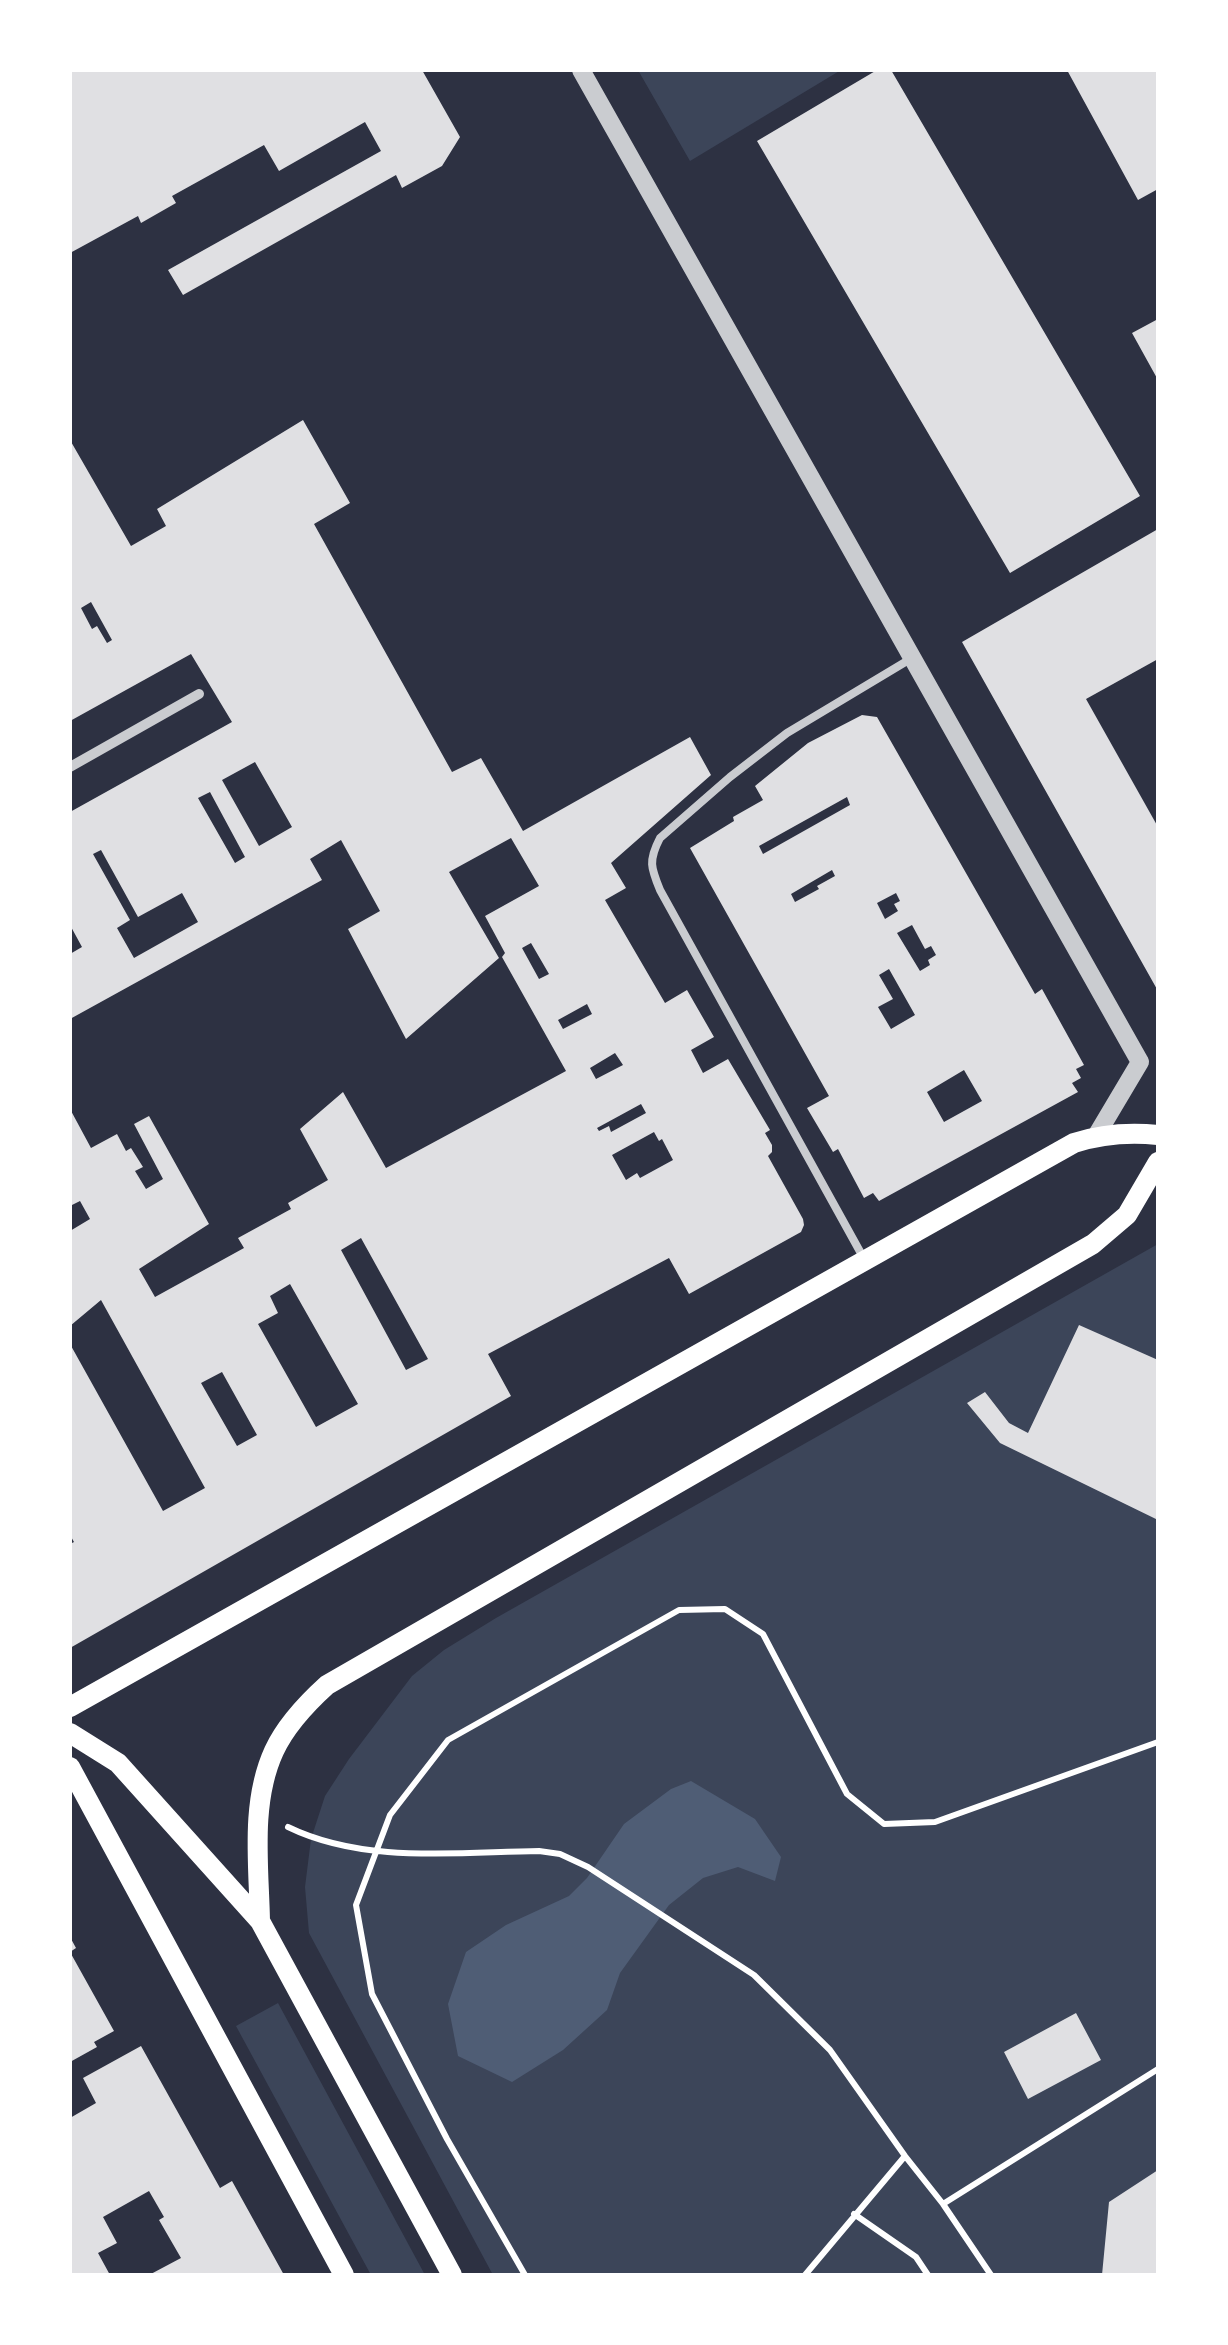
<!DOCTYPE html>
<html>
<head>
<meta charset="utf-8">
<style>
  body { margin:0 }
  #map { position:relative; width:1228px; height:2345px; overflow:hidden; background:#2d3142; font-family:"Work Sans",sans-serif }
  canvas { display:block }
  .frame { position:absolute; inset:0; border:72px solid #fff; pointer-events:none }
</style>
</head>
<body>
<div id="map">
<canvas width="1228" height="2345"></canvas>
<div class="frame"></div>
</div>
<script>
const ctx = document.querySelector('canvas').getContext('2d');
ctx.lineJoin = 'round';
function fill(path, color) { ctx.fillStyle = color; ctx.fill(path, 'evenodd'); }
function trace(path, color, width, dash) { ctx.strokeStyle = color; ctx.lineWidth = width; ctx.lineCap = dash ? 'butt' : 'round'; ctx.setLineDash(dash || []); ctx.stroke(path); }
const green = new Path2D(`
  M638,70h203l-151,91z
  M1158,1244v1031h-665l-184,-342 -4,-46 6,-48 14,-43 24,-37 63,-83 32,-26 52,-32z
  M278,2003l147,272h-54l-135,-249z`);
const water = new Path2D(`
  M691,1781l64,38 26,38 -6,24 -37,-14 -35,11 -34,27 -49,68 -13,37 -44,40 -51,32 -54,-26 -10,-52 18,-52 40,-27 63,-29 18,-18 37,-54 47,-35z`);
const building = new Path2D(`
  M70,70h352l38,67 -18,29 -40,22 -6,-13 -213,120 -15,-25 213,-119 -16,-29 -86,49 -15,-26 -92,51 4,7 -35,20 -3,-7 -68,37z
  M877,70h14l249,426 -130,77 -253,-432z
  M1067,70h91v119l-20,11z
  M1158,319v61l-26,-47z
  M303,420l47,83 -36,21 138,248 29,-14 42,73 167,-94 21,38 -100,88 15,25 -21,12 60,103 22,-13 27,47 -23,13 12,23 25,-14 42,71 -5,3 7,12v7l-4,4 35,63 1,6 -3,7 -112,62 -20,-36 -181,96 23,42 -441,252v-104l4,-2 -4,-7v-191l93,167 42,-23 -104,-188 -31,26v-95l20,-12 -10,-18 -10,5v-97l21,39 26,-14 9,17 5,-3 12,19 -8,4 11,18 17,-10 -29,-55 15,-8 60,108 -70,45 16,28 89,-49 -6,-10 53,-29 -3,-6 40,-23 -28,-51 43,-37 43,76 180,-97 -64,-114 3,-4 -20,-37 54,-30 -28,-48 -62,34 50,86 -93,81 -58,-110 32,-18 -39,-71 -31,19 12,21 -252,139v-65l12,-7 -12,-22v-113l162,-90 -41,-68 -121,67v-281l61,106 35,-20 -9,-17zM91,602l21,38 -5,3 -10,-17 -5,3 -11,-21zM255,762l37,65 -33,19 -37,-66zM210,792l35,65 -10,6 -37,-65zM101,850l37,67 44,-24 16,29 -64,36 -17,-30 13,-8 -37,-66zM531,943l18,31 -10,5 -17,-31zM587,1004l5,10 -29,15 -5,-9zM615,1053l8,12 -27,14 -6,-11zM641,1104l5,9 -35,19 -2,-6 -10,5 -2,-3zM654,1132l5,9 3,-2 11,21 -33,18 -3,-5 -11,7 -14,-25zM361,1238l67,121 -22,11 -65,-120zM290,1284l68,120 -42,23 -58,-103 20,-11 -8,-17zM222,1372l35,63 -20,11 -36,-63z
  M1158,529v130l-72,40 72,128v164l-196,-349z
  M862,715l15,2 158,277 7,-5 42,76 -8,4 5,9 -9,5 6,9 -199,109 -6,-8 -9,5 -26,-49 -5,3 -26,-44 22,-12 -139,-248 44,-27 -1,-4 30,-17 -8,-14 53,-43zM847,797l3,8 -87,49 -4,-8zM832,870l3,6 -18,10 2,3 -24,13 -4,-8zM896,893l4,8 -6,3 4,7 -13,8 -8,-16zM912,925l13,24 6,-3 5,9 -8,5 2,5 -10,6 -23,-38zM889,969l26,46 -24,14 -13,-22 15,-8 -14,-24zM964,1070l18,31 -38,21 -17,-30z
  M1079,1325l79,35v160l-158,-77 -33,-40 18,-11 24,31 19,10z
  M70,1937l6,11 -6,4 44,79 -20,11 3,5 -27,15z
  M1076,2013l25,47 -73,39 -24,-47z
  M141,2046l79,142 12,-7 52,94h-135l32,-17 -22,-38 5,-3 -15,-26 -46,26 14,26 -19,10 12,22h-40v-157l26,-15 -13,-25z
  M1158,2170v105h-56l7,-73z`);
const path = new Path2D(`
  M288,1827c76,37 168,25 251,24l21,3 28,13 166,108 76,75 75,106 38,48 48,71
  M943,2204l215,-135
  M854,2214l62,43 12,18
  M525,2275l-78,-136 -75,-145 -16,-89 34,-90 58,-75 231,-130 46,-1 38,25 84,160 37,30 51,-2 223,-80
  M805,2275l100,-119`);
const service = new Path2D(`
  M863,1257l-203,-367c-9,-22 -12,-29 0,-52l70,-61 57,-44 125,-75`);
const minor = new Path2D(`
  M70,767l129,-73`);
const tertiary = new Path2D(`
  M581,70l559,992
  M1096,1136l44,-74`);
const secondary = new Path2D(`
  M70,1707l1004,-564c28,-9 55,-11 84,-8
  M70,1733l48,30 142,158 192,354
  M70,1767l274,508
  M260,1921c-1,-54 -10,-118 14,-170 12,-26 32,-47 53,-66l766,-441 34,-29 31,-53`);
fill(green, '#3c4559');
fill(water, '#4f5d75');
fill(building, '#e0e0e3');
trace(path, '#fff', 6);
trace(service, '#caccd0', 8);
trace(minor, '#caccd0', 10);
trace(tertiary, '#caccd0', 18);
trace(secondary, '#fff', 20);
</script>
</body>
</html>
